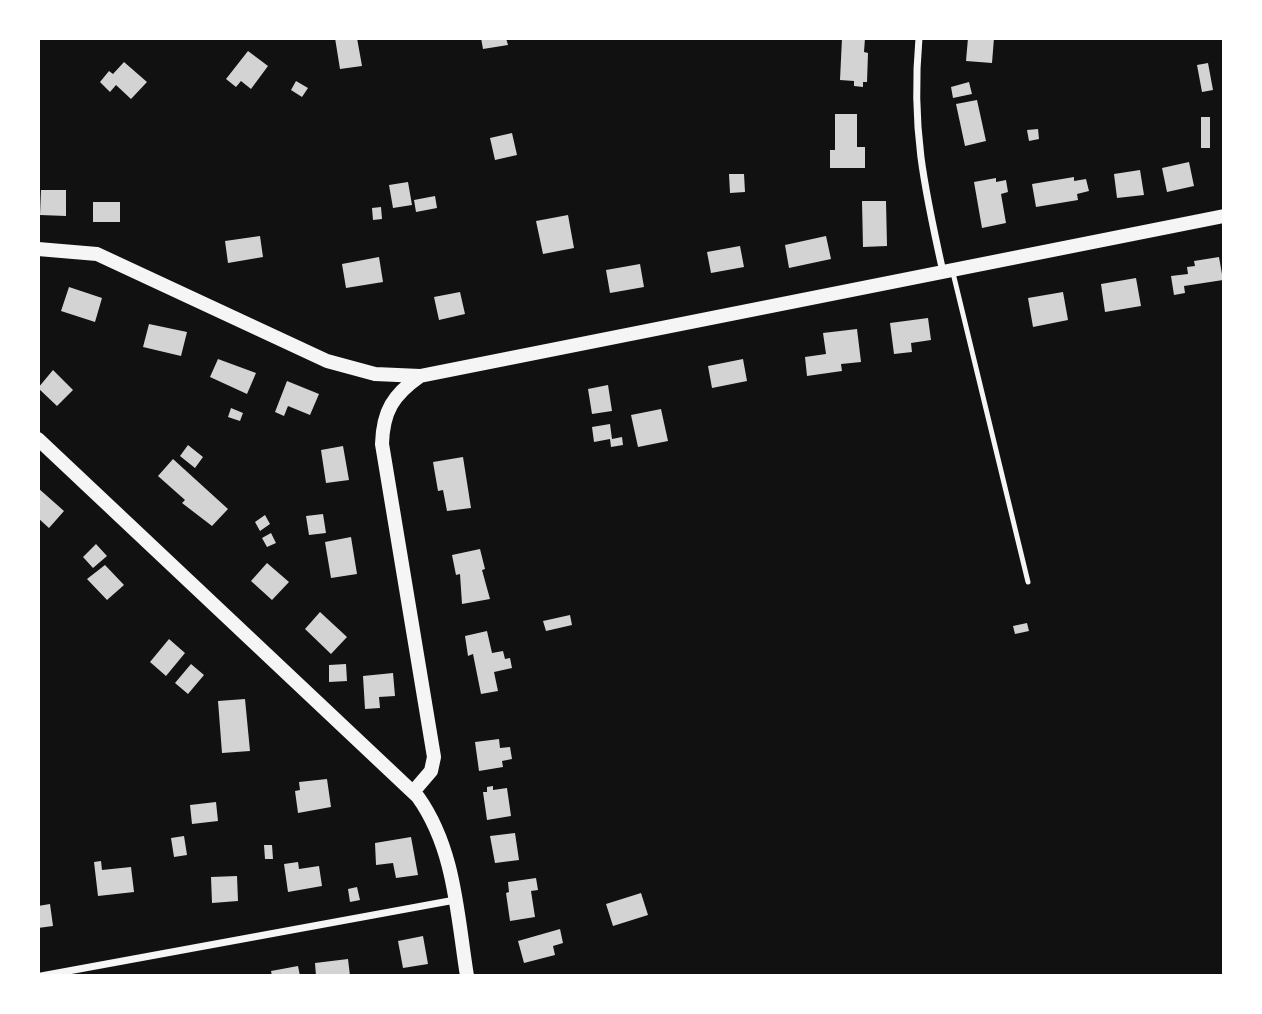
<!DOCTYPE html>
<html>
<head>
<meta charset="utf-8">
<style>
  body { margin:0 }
  #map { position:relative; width:1262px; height:1014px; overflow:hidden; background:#111; font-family:"Noto Serif",serif }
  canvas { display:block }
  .frame { position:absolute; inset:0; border:40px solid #fff; pointer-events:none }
</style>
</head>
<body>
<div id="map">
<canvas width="1262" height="1014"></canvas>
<div class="frame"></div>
</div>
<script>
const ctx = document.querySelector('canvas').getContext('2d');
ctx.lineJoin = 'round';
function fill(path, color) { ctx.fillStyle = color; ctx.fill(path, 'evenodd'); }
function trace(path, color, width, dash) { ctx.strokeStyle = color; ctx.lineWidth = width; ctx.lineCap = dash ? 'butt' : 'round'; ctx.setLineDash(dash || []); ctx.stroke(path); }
const building = new Path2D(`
  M335,38h22l5,28 -22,3z
  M481,38h25l2,7 -25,4z
  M842,38h23l-1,14 4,1 -1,29h-4v5l-9,-1v-5l-14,-1z
  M968,38h26l-2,25 -26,-2z
  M248,51l20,15 -17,23 -10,-8 -5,6 -10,-8z
  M124,62l23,20 -16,17 -15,-14 -6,7 -10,-10 9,-11 4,3z
  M1208,63l5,27 -11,2 -5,-27z
  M296,81l12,7 -6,9 -11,-7z
  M969,82l3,12 -19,4 -2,-11z
  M977,100l9,41 -21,5 -9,-42z
  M835,114h22v33h8v21h-35v-18h5z
  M1201,117h9v31h-9z
  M1038,129l1,10 -10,2 -2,-11z
  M512,133l5,22 -22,5 -5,-22z
  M1189,162l5,24 -27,6 -5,-24z
  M1140,170l4,25 -27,3 -3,-24z
  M729,174h15l1,18 -15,1z
  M1074,177v4l12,-2 3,12 -12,3 1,6 -42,7 -4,-23z
  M996,178v4l10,-2 2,12 -7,2 5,29 -24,5 -8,-46z
  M408,182l4,23 -19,3 -4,-23z
  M41,190h25v26l-26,-1z
  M435,196l2,12 -21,4 -2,-12z
  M862,201h24l1,45 -24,1z
  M93,202h27v20h-27z
  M381,207l1,12 -9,1 -1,-12z
  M568,215l6,33 -31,6 -7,-33z
  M260,236l3,21 -35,6 -3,-22z
  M826,236l5,23 -42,9 -4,-23z
  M740,246l4,21 -33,6 -4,-21z
  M379,257l4,25 -37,6 -4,-24z
  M1219,257l4,23 -39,6 1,7 -11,2 -3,-19 17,-2 -1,-7 8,-1 -1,-5z
  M640,264l4,23 -34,6 -4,-23z
  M1136,278l5,28 -36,6 -4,-28z
  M69,287l33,11 -7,24 -34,-11z
  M460,292l5,22 -26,6 -5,-23z
  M1063,292l5,28 -35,7 -5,-29z
  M928,318l3,22 -20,3 1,9 -18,2 -4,-31z
  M149,324l38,8 -6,24 -38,-9z
  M857,329l4,33 -20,2 1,7 -35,5 -2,-19 21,-3 -3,-21z
  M218,359l38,14 -9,21 -37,-17z
  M743,359l4,22 -35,7 -4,-22z
  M53,370l20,20 -16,16 -19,-18z
  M287,381l32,13 -9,21 -22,-9 -4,10 -9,-4z
  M608,385l4,26 -20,3 -4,-25z
  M231,408l12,5 -3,8 -12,-4z
  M661,409l7,32 -30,6 -7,-32z
  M610,424l2,15 10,-2 1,8 -12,2 -1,-8 -16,3 -2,-15z
  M188,445l15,12 -8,11 -15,-12z
  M343,446l6,34 -23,3 -5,-33z
  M463,457l8,51 -24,3 -4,-21 -5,1 -5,-29z
  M173,459l55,50 -16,17 -30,-23 3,-3 -27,-24z
  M38,488l26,23 -15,17 -11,-10z
  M323,514l3,19 -17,2 -3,-19z
  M265,515l5,9 -10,7 -5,-9z
  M271,533l5,10 -9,4 -5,-9z
  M351,537l6,37 -26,4 -6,-36z
  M96,544l11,12 -14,12 -10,-11z
  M480,549l5,20 -3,1 8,29 -28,5 -2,-30 -4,1 -4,-20z
  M267,563l22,19 -17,18 -21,-19z
  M105,565l19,20 -17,15 -20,-21z
  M320,612l27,25 -16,17 -26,-25z
  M570,615l2,10 -26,6 -3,-10z
  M1027,623l2,8 -14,3 -2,-8z
  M487,631l5,22 11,-2 2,8 5,-1 2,10 -18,4 4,19 -17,3 -8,-40 -5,2 -3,-20z
  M169,639l16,14 -19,23 -16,-14z
  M191,664l13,11 -16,19 -13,-11z
  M346,664l1,17 -18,1v-17z
  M393,673l2,23 -16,1 1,11 -15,1 -2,-33z
  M245,699l5,52 -28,2 -4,-52z
  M499,739l1,9 10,-1 2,12 -10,2 1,6 -24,4 -4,-29z
  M327,779l4,28 -33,6 -3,-22 5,-1 -1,-8z
  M493,786v4l14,-2 4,28 -24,4 -4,-28h4v-5z
  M216,802l2,19 -26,3 -2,-19z
  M515,833l4,27 -24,3 -5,-27z
  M184,836l3,19 -13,2 -3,-19z
  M411,837l7,38 -22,3 -3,-15 -17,2 -1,-22z
  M264,845h8l1,14h-8z
  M101,861l1,9 29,-3 3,25 -36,4 -4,-34z
  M298,862l1,7 20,-3 3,20 -34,6 -4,-28z
  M237,876l1,25 -26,2 -1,-26z
  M536,878l2,12 -7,1 4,26 -25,4 -4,-28 3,-1 -1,-10z
  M357,887l3,13 -10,2 -2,-13z
  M641,893l7,22 -35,11 -7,-22z
  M50,904l3,22 -15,2v-22z
  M560,929l3,14 -10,3 2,9 -31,8 -6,-22z
  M423,936l5,28 -25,4 -5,-27z
  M348,959l2,17h-34l-1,-13z
  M298,966l2,10h-28l-1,-5z`);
const service = new Path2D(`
  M953,273l75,309`);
const minor = new Path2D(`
  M919,38c-8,89 5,149 24,234
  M41,976l414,-76`);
const secondary = new Path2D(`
  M38,249l59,5 230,107 48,13 45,2
  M38,439l380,358c37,52 39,117 49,179
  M413,792l18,-21 3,-14 -52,-313c1,-33 11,-49 38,-68l804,-160`);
fill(building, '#d3d3d3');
trace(service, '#f5f5f5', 5);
trace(minor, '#f5f5f5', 7);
trace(secondary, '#f5f5f5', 14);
</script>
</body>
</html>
